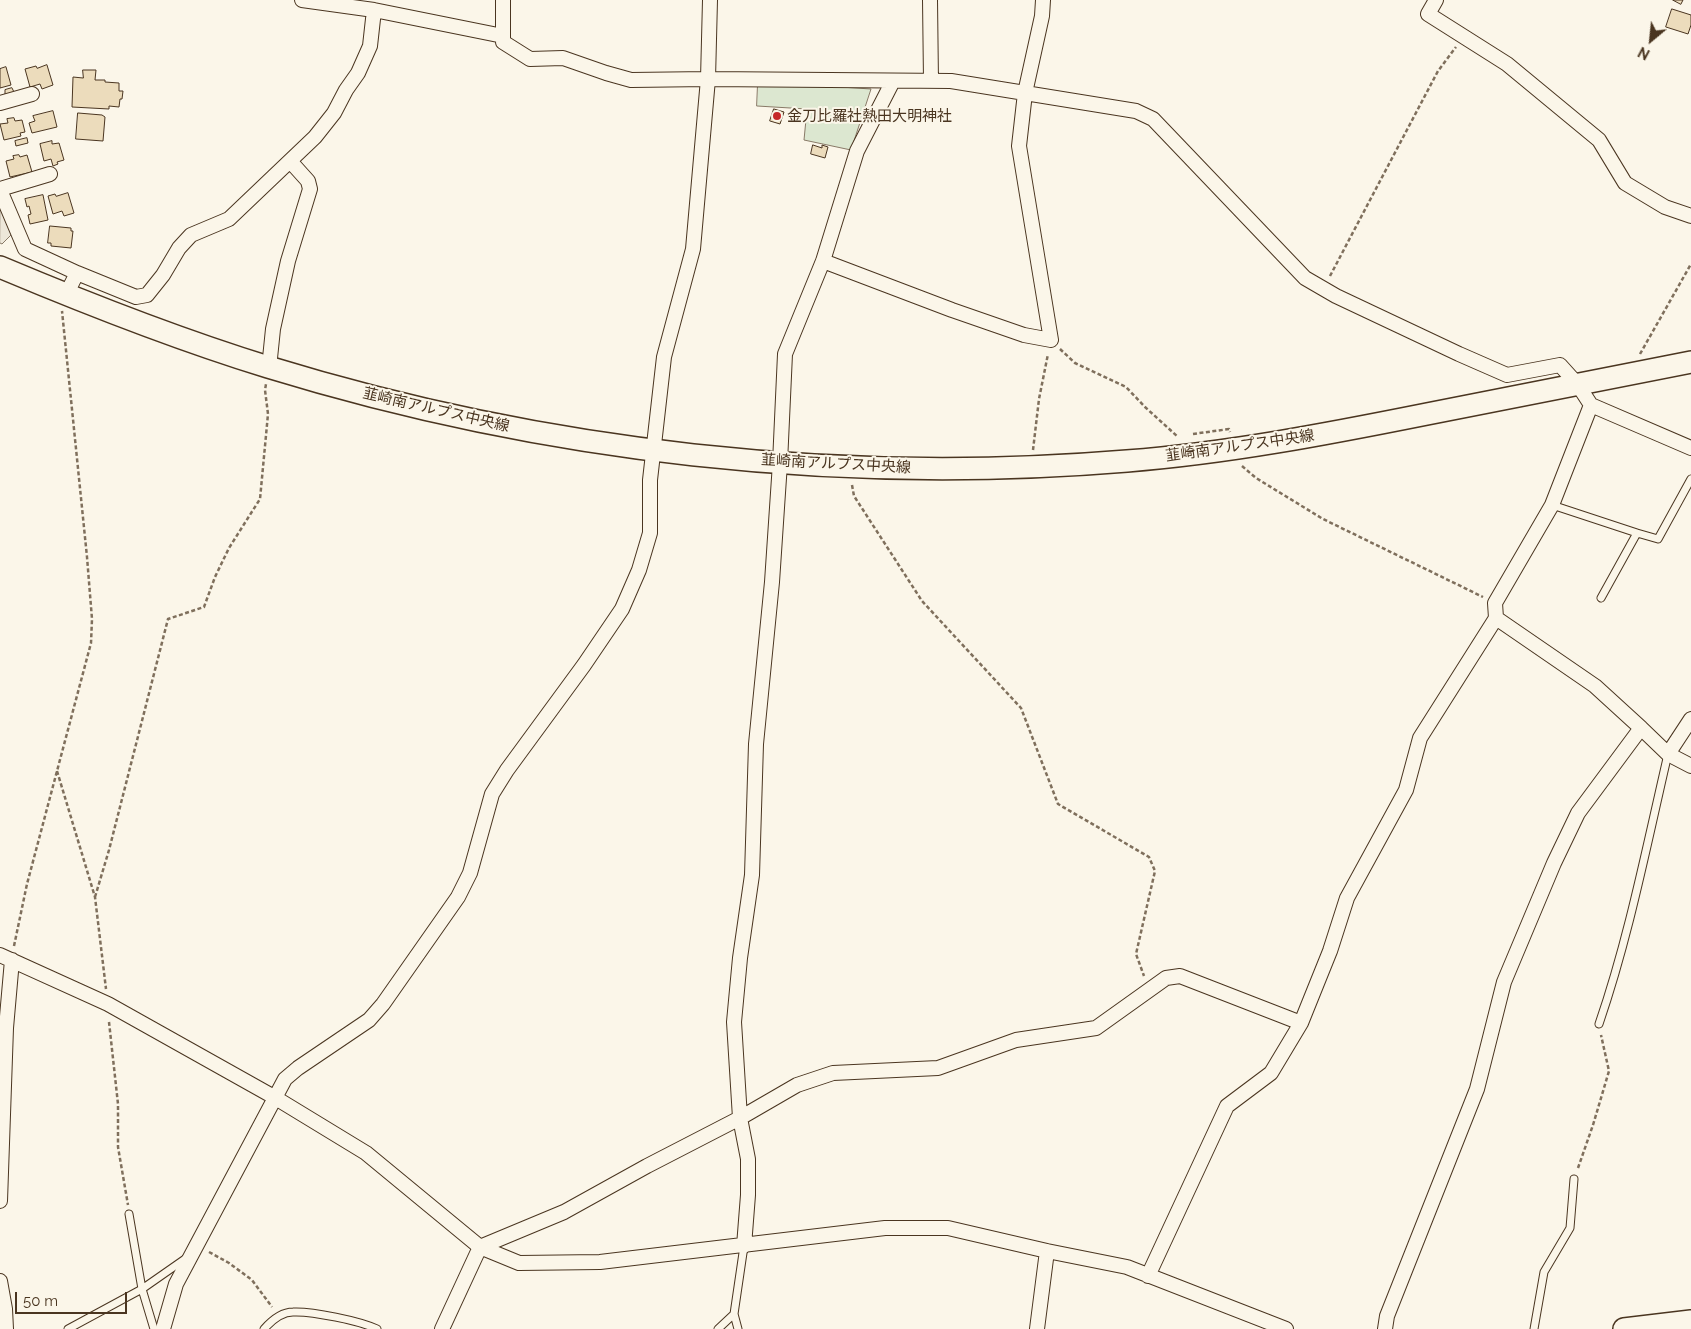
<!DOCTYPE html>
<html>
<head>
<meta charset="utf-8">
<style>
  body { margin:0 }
  #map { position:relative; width:1691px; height:1329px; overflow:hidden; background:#fbf6e9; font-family:Raleway,sans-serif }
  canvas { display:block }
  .north { position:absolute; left:1626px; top:15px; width:50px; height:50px; -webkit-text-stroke:4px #fbf6e9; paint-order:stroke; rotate:208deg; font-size:14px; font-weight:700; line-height:20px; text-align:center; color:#4a3520 }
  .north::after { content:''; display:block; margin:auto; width:18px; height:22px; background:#4a3520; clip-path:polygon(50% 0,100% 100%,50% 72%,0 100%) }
  .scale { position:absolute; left:15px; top:1292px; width:112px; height:22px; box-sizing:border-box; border:2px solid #4a3520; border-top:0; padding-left:6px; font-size:15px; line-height:18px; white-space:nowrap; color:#4a3520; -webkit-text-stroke:4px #fbf6e9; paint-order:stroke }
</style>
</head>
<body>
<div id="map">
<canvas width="1691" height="1329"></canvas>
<div class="north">N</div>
<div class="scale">50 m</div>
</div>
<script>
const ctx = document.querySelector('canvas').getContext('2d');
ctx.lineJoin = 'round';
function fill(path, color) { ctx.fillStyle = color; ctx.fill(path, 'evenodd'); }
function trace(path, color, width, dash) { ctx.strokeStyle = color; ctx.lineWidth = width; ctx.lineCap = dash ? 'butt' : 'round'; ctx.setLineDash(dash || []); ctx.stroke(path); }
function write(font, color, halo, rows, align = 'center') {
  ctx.font = font + ' Raleway,"Noto Sans JP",sans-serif'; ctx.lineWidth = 4; ctx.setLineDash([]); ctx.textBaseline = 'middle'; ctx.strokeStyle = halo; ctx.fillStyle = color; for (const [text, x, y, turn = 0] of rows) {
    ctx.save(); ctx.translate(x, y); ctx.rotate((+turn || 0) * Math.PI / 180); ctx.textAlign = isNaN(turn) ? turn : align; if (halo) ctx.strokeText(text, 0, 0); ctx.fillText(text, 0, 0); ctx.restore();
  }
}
const green = new Path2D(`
  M758,83l52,2 61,4 -20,61 -47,-10 3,-31 -50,-3z`);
const parking = new Path2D(`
  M0,198l13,35 -11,11 -2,-1z`);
const building = new Path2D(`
  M1673,0h10l-2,4z
  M1672,9l19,6v10l-3,9 -22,-7z
  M47,65l6,20 -11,4 -2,-5 -10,3 -5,-18 11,-3 1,2z
  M6,67l5,18 -11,3v-19z
  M83,70h13l-1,10h10v2l14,1v8h4l-1,8h-2l-1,8 -10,-1v3l-37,-2 1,-30 10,1z
  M12,88l2,4 -9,3v-5z
  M774,109l10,3 -4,12 -10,-3z
  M53,111l4,16 -25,6 -3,-10 6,-2 -2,-5z
  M78,113l24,2 3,2 -2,24 -27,-2z
  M14,118l1,3 7,-1 3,12 -5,1 1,3 -17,4 -4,-16 8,-1 -1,-4z
  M27,138l1,5 -12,3 -1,-5z
  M52,141v3l7,-1 5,17 -7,2 1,2 -5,2 -2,-7 -7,2 -4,-17z
  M813,145l9,3v-3l6,2 -3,11 -14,-4z
  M19,155l1,2 7,-2 5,17 -22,5 -4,-16 8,-2 -1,-3z
  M68,193l6,20 -10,3 -2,-5 -9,3 -5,-18 7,-2 1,2z
  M43,195l5,25 -18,4 -2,-9 3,-1 -2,-8 -2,1 -2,-8z
  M50,226l21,2v3h2l-2,17 -20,-2v-3h-3z`);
const path = new Path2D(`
  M1330,276l108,-205 18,-24
  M1060,349l15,14 51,24 19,20 33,30
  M1640,354l51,-90
  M1193,434l36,-5 1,3
  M1033,450l6,-51 9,-45
  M1242,466l14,12 67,41 160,78
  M852,485l2,11 68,105 99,107 37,96 91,53 6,14 -19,83 8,22
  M57,771l38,126 11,92
  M95,897l14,-47 59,-231 36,-12 11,-30 14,-29 31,-49 8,-85 -3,-24 1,-6
  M14,946l13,-62 64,-241 1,-24 -5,-62 -25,-246
  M109,1022l9,82v43l10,58
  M1578,1168l15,-43 16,-54 -8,-36
  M209,1252l20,11 23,17 20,27`);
const service = new Path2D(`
  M1552,505l85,28
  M1601,598l36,-65 21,6 33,-60
  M1599,1024c30,-87 48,-180 69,-270
  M129,1214l13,75 12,40
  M734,1314l4,15
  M68,1329l74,-40 43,-30
  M264,1329c8,-9 17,-17 29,-17 19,-1 67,9 84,17
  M718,1329l16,-15 10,-68
  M1534,1329l10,-57 26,-44 4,-49`);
const minor = new Path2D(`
  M302,0l72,10 129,26
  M503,0v42l27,17 33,-1 43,15 25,7 77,-1 243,2 185,30 17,8 152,159 31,18 123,58 48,21 53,-10 18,20 13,20 100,43
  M930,0l1,81
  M1436,0l-8,14 79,50 92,76 26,43 40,24 26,9
  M0,103l32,-9
  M0,189l50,-15
  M0,190l25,59 52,24
  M823,261l129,49 72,25 27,5 -32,-194 6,-53 17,-77 1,-16
  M66,295l11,-22 59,24 11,-2 16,-20 16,-27 12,-13 38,-16 86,-82 19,-24 12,-23 12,-17 12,-27 4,-36
  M269,368l4,-39 15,-68 22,-72 -2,-8 -18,-20
  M1496,618l99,68 46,42
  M1668,754l23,-35
  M0,955l108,49 166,93 92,56 114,94 39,16 81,-1 285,-34h63l99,23 80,16 159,62
  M0,1201l6,-173 6,-68
  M744,1246l4,-51v-36l-8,-41 -6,-96 6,-64 12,-83 4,-131 16,-162 8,-119 5,-109 38,-93 34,-110 36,-70
  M1148,1276l79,-170 44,-33 30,-50 29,-72 17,-53 59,-108 14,-52 76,-120 -1,-15 57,-98 39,-100
  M0,1281l5,28 1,20
  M163,1329l13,-45 109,-205 13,-11 71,-48 14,-16 75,-107 12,-24 22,-79 15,-24 77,-105 38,-56 17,-39 11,-37v-53l14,-123 29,-108 15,-170 2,-79
  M442,1329l38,-82 84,-35 83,-46 93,-48 57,-33 36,-12 105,-5 78,-28 80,-12 70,-50 14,-2 121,47
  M1037,1329l10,-78
  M1385,1329l2,-13 90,-227 27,-107 50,-119 24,-50 63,-85 27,26 23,12`);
const primary = new Path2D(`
  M0,267c88,37 177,72 268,100 277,85 570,118 859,94 101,-8 200,-27 300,-47 88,-17 176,-34 264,-52
  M1624,1329l67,-8`);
const markers = [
  [777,116,5,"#c62828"]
];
const poiNames = [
  ["金刀比羅社熱田大明神社",787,116]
];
const streetNames = [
  ["韮崎南アルプス中央線",436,410,13],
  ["韮崎南アルプス中央線",1240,446,-8],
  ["韮崎南アルプス中央線",836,464,3]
];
fill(green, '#dce7d0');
trace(green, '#887966', 1);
fill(parking, '#ede7d9');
trace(parking, '#887966', 1);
fill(building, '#ecdcbc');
trace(building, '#4a3520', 1);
trace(service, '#4a3520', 9);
trace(minor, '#4a3520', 16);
trace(primary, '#4a3520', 24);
trace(path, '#7f6f5c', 2.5, [4, 2.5]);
trace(service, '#fbf6e9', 7);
trace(minor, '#fbf6e9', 14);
trace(primary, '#fbf6e9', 21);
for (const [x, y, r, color] of markers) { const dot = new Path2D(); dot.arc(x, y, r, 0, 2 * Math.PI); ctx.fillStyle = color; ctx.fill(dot); trace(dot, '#fbf6e9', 2); }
write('15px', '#4a3520', '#fbf6e9', poiNames, 'left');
write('15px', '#4a3520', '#fbf6e9', streetNames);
</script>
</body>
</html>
